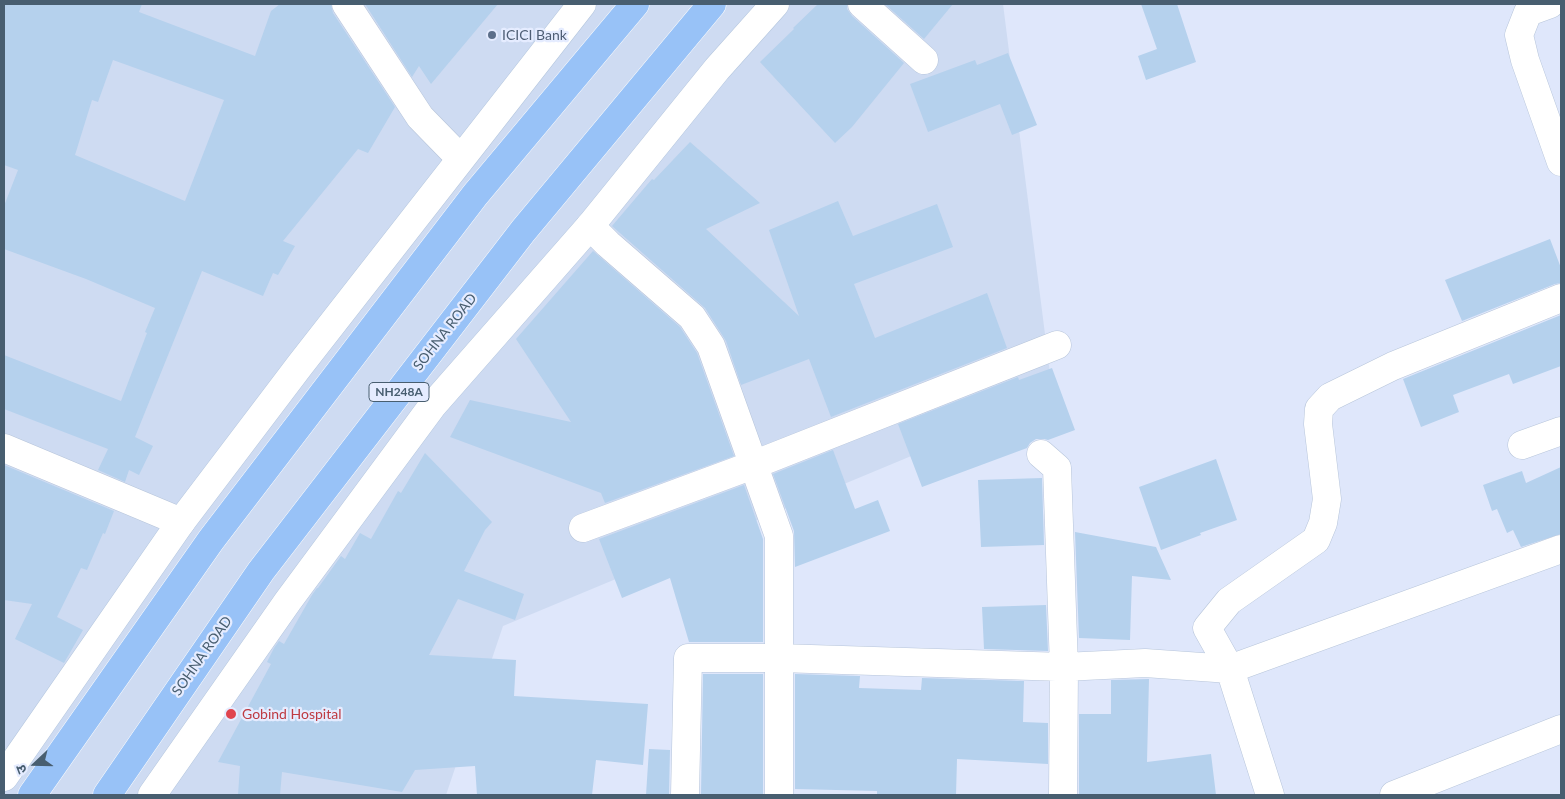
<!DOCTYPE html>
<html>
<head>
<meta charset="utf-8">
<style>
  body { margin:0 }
  #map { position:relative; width:1565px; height:799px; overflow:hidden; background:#dfe7fb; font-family:Lato,"Noto Sans Devanagari",sans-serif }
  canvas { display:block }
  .frame { position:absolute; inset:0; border:5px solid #485e70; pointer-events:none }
  .north { position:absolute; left:10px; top:739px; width:50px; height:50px; -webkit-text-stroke:4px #e5ecff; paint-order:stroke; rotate:249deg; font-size:14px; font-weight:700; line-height:20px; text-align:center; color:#485e70 }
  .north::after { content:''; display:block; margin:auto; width:18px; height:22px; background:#485e70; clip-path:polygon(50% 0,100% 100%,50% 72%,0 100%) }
</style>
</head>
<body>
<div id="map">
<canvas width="1565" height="799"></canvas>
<div class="frame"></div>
<div class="north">उ</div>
</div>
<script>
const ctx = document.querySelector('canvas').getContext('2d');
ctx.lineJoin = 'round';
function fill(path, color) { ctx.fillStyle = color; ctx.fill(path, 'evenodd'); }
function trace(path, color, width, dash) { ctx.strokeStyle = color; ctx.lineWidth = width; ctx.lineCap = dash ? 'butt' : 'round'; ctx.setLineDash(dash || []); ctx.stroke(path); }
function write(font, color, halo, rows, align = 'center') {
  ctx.font = font + ' Lato,sans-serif'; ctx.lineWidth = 4.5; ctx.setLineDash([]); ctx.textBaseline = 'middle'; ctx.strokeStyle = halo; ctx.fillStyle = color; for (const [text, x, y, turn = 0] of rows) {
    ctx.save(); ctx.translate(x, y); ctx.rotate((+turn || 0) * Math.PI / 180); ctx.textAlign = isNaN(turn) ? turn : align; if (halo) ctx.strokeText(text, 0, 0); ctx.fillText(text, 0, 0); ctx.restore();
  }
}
const residential = new Path2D(`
  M4,4h999l50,393 -550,229 -57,169h-442z`);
const building = new Path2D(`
  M4,4h138l-3,8 116,44 16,-45 9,-7h51l2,9 62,94 -27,46 -10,-4 -75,92 12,5 -17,29 -5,-2 -10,23 -61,-25 -67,166 18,9 -14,29 -10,-5 -4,12 -27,-12 10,-21 -104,-40v-54l117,46 26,-68 -2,-1 10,-24 -69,-29 -82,-30v-43l14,-36 -14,-5zM113,60l111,40 -39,101 -110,-46 17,-55 6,2z
  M365,4h133l-67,80 -12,-18 -7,11z
  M818,4h29v5l5,7 52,47 -52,64 -17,16 -75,-81 34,-33 -1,-1z
  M885,4h68l-29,35z
  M1141,4h36l19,58 -50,18 -8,-24 19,-7z
  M1008,53l29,72 -25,10 -12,-31 -72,28 -18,-48 65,-24 2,5z
  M690,142l70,61 -54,26 93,87 -30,-86 69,-29 15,35 84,-32 16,43 -99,37 21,54 112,-45 20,55 -176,69 -22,-58 -68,26 -15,-44 -21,-33 -93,-82 40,-47 2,1z
  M1550,239l11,29v15l-6,1 -93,37 -17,-41z
  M593,251l87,76 17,26 37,103 -129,47 -4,-10 -151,-56 20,-37 101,22 -55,-83z
  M1561,315v51l-48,18 -4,-10 -56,21 6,17 -38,15 -18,-48z
  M1052,368l23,62 -27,10 -4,-1h-8l-6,4 -3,5 -105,39 -24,-63 120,-47 1,3z
  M833,450l22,59 23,-9 12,31 -95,36 -1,-36 -21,-57z
  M425,453l67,69 -7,8 -21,41 60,23 -9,26 -57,-21 -29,56 87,5 -2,36 134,8 -5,61 -47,-5 -4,35h-115l-2,-29 -60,4 -13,22 -120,-20 -2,23h-42l2,-29 -22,-4 53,-98 -4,-2 7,-14 5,-7 5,3 28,-49 5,-7h1l23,-32 4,3 15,-26 11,6 27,-48 3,2z
  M1216,459l21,61 -37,13 1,2 -40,15 -22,-63z
  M4,465l110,46 -9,23 -2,-1 -16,37 -6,-2 -24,49 26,13 -19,33 -49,-24 17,-35 -28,-4z
  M1561,467v67l-40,13 -8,-17 -6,3 -10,-24 -5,2 -9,-26 39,-14 4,12z
  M1042,478l2,67 -63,2 -3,-67z
  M744,485l19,54v103h-74l-19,-64 -48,20 -23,-59z
  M1075,532l81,15 15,33 -39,-4 -2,64 -51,-2z
  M1046,605l2,46 -64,-2 -2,-42z
  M703,674h60v121h-62z
  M795,674l65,2 -1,12 62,2 1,-12 102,3 -1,41 25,1v41l-91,-5 -1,36h-79v-4l-82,-2z
  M1149,679l-2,83 64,-8 5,41h-137v-81h32v-34z
  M649,749l21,1 -1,45h-23z`);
const minor = new Path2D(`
  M862,4l62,56
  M1550,4l-22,8 -9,23 6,25 36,102
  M590,226l18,18 84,73 19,29 68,190v259
  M1522,445l39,-14
  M4,448l177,74
  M1041,454l16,14 7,199 -1,128
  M583,528l170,-63 304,-120
  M685,795l3,-137h91l285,9 81,-4 85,6 331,-120
  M1270,795l-40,-126 -23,-41 22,-27 87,-61 7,-17 4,-24 -9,-75 1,-15 11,-12 63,-31 168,-68
  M1394,795l167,-66`);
const tertiary = new Path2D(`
  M346,4l74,113 40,41`);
const secondary = new Path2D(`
  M4,777l177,-255 119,-157 282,-361
  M152,795l136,-194 145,-196 157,-179 127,-157 58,-65`);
const trunk = new Path2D(`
  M32,795l179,-255 264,-345 160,-191
  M107,795l154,-224 262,-340 189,-227`);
const markers = [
  [492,35,5,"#5c6f8a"],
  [231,714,6,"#e0444e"]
];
const shields = [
  [399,392,60]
];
const shieldNames = [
  ["NH248A",399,392]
];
const serviceNames = [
  ["ICICI Bank",502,35]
];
const streetNames = [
  ["SOHNA ROAD",445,332,-52],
  ["SOHNA ROAD",202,656,-55]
];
const healthNames = [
  ["Gobind Hospital",242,714]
];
fill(residential, '#cedbf2');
fill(building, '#b5d1ed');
trace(minor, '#b7c5da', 29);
trace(tertiary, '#b7c5da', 29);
trace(secondary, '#b5c7de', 29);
trace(trunk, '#fff', 29);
trace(minor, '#fff', 28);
trace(tertiary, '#fff', 28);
trace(secondary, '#fff', 28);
trace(trunk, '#98c2f7', 28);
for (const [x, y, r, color] of markers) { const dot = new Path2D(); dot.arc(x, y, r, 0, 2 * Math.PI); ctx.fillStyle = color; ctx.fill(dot); trace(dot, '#e5ecff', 2); }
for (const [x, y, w] of shields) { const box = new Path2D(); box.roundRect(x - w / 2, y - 9.5, w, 19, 4); ctx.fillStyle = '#e5ecff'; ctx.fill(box); trace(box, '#485e70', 1); }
write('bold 12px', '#485e70', null, shieldNames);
write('14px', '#4e5e75', '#e5ecff', serviceNames, 'left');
write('14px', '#485e70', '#e5ecff', streetNames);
write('14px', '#be3a42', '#e5ecff', healthNames, 'left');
</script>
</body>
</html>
